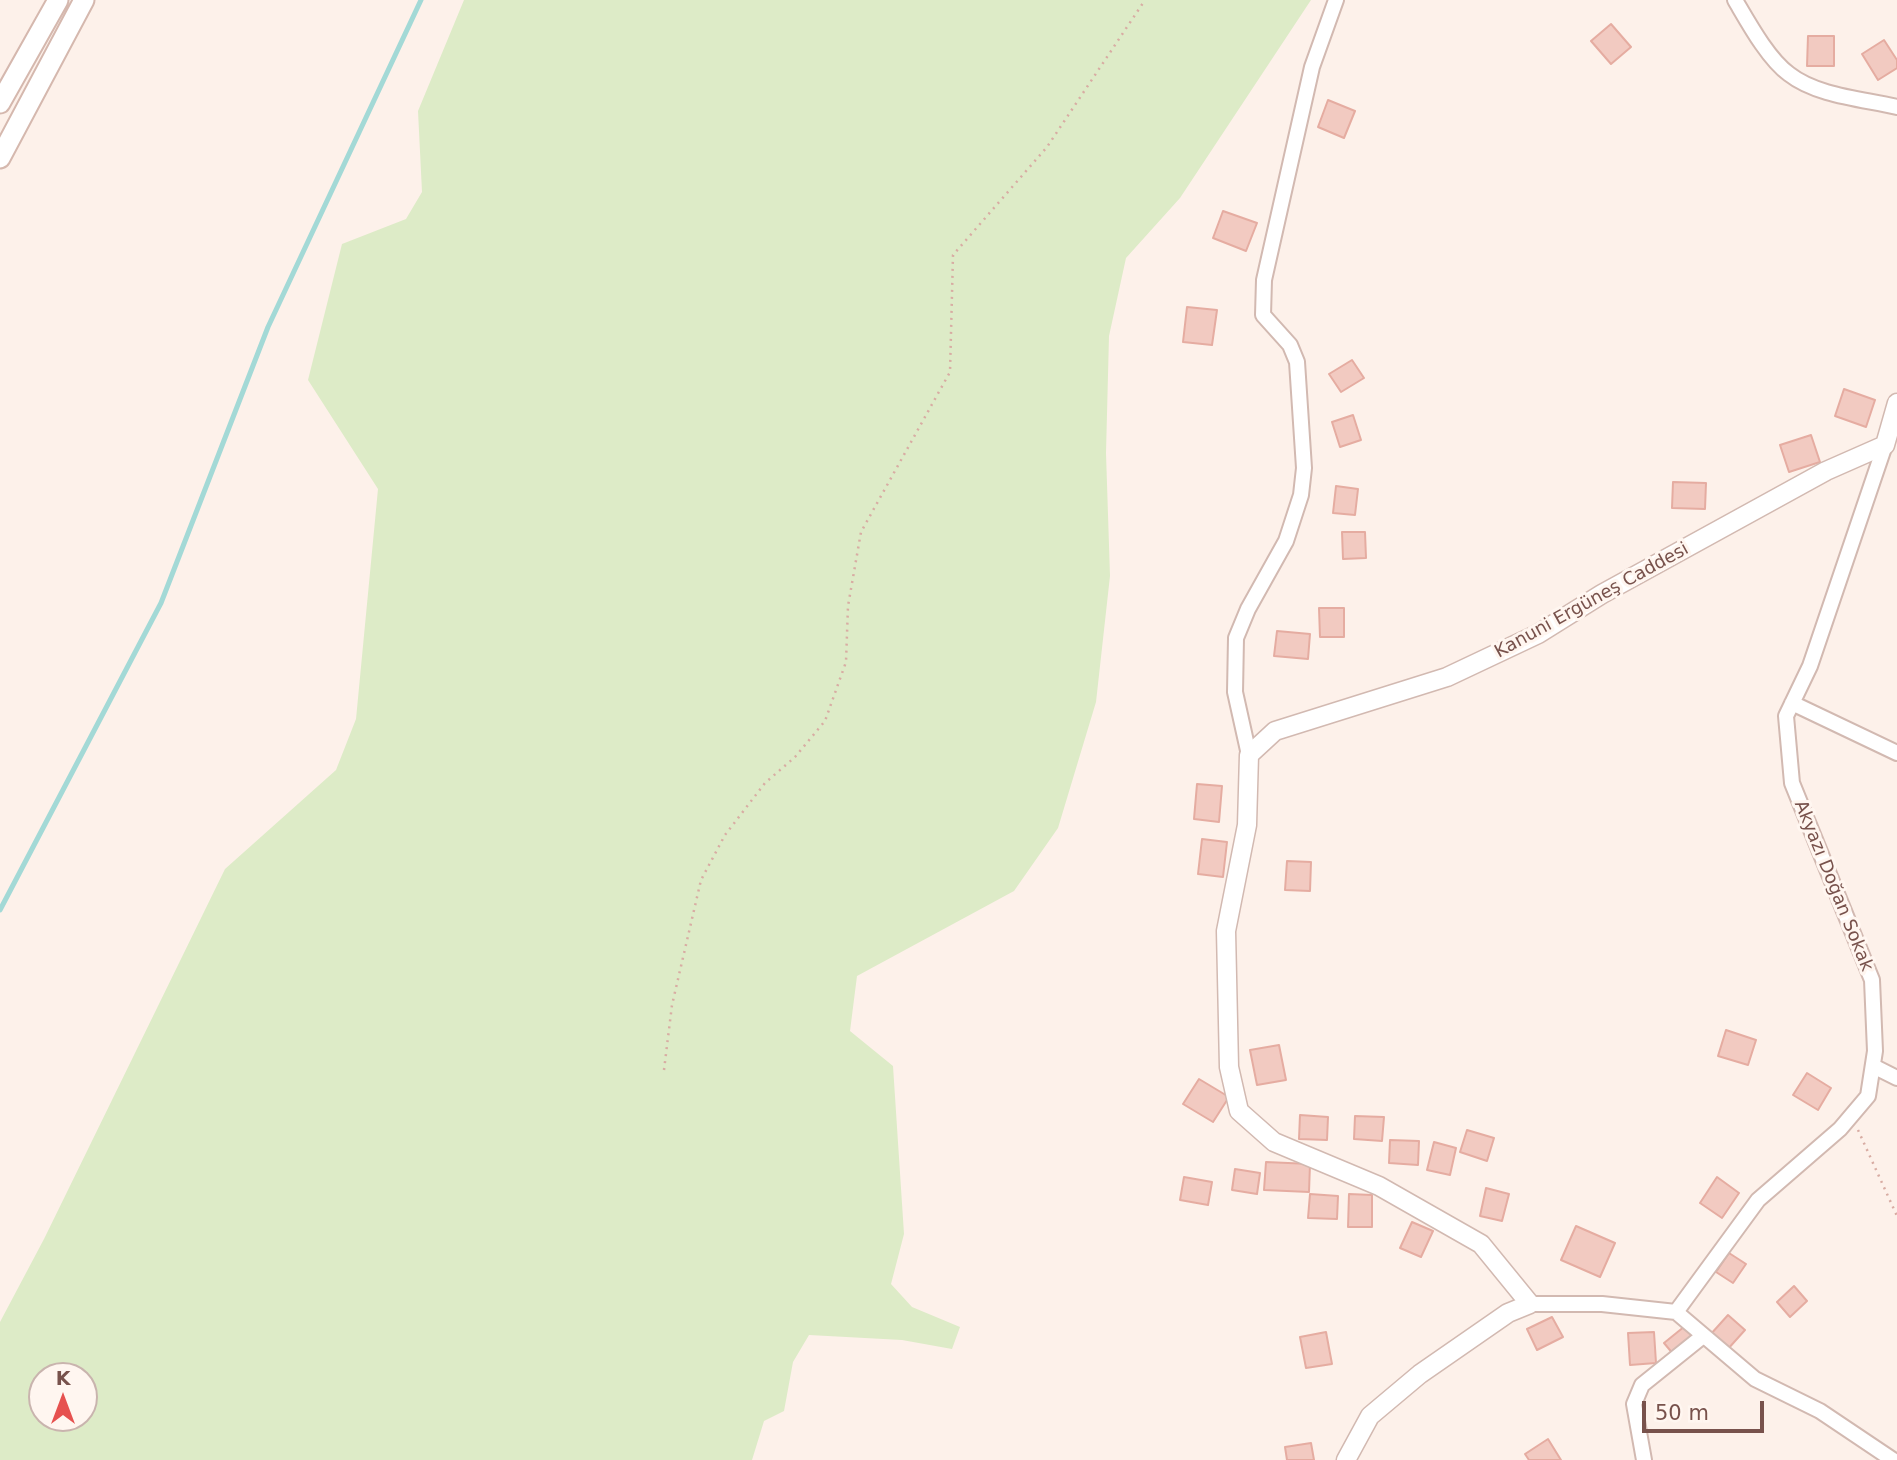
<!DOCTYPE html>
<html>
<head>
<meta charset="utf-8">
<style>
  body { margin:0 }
  #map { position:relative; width:1897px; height:1460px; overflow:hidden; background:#fdf1ea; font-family:"DejaVu Sans",sans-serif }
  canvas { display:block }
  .north { position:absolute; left:28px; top:1362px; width:70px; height:70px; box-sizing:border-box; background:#fff6f0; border:2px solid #c9b4ae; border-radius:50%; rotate:0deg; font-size:19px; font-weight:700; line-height:28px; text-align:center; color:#78524c }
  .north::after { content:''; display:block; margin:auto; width:24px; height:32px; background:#e6514f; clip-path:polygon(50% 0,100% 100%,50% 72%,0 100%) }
  .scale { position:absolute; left:1642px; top:1401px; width:122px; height:32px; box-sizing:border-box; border:4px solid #78524c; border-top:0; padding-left:9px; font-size:21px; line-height:24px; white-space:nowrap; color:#78524c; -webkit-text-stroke:5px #fff6f0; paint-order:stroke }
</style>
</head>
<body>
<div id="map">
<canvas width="1897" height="1460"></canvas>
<div class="north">K</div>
<div class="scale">50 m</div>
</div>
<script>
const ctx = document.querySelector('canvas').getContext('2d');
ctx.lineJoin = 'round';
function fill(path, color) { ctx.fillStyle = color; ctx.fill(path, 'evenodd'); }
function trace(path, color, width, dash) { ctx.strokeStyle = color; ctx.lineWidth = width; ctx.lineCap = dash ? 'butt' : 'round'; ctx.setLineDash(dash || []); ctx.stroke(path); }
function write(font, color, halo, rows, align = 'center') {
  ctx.font = font + ' "DejaVu Sans",sans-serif'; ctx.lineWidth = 6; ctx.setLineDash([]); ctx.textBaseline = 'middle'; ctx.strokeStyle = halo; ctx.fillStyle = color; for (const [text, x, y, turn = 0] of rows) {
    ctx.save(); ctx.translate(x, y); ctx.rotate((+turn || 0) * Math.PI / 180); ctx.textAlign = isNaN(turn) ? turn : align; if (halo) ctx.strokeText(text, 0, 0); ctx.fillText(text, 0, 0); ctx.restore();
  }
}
const green = new Path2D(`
  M464,0h847l-131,198 -54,60 -17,78 -3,117 4,123 -14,126 -38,126 -44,63 -157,85 -7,55 43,35 11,168 -13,50 21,23 48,20 -8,22 -50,-9 -93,-5 -16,27 -9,49 -20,10 -12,39h-752v-138l44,-83 181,-370 111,-99 20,-51 22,-230 -70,-109 34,-136 64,-25 16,-27 -4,-81zM42,1376h42v42h-42z`);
const stream = new Path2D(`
  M0,910l161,-307 107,-276 153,-327`);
const building = new Path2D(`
  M1611,24l20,23 -20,17 -20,-23z
  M1808,36h26v30h-27z
  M1884,40l13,20v8l-19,12 -16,-26z
  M1328,100l27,11 -11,27 -26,-11z
  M1223,211l34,12 -11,28 -33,-13z
  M1187,307l30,3 -5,35 -29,-3z
  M1352,360l12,18 -23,14 -12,-18z
  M1844,389l31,11 -9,27 -31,-11z
  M1353,415l8,25 -21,7 -8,-25z
  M1811,435l9,27 -31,10 -9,-27z
  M1673,482l33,1 -1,26 -33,-1z
  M1336,486l22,3 -3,26 -22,-2z
  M1342,532h23l1,26 -23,1z
  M1319,608h25v29h-24z
  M1277,631l33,3 -2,25 -34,-3z
  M1197,784l25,2 -3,36 -25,-3z
  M1202,839l25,3 -4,35 -25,-3z
  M1287,861l24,1 -1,29 -25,-1z
  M1726,1030l30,10 -8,25 -30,-9z
  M1279,1045l7,35 -29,5 -7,-35z
  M1807,1073l24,15 -13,22 -25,-15z
  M1199,1079l30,18 -16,25 -30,-18z
  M1300,1115l28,2 -1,23 -28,-1z
  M1355,1116l29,1 -2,24 -28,-2z
  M1467,1130l27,8 -7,23 -27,-9z
  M1390,1140l29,1 -1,24 -29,-2z
  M1434,1142l22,6 -6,27 -23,-5z
  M1266,1162l44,2 -1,28 -45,-2z
  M1235,1169l25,4 -3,21 -25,-4z
  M1184,1177l28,5 -4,23 -28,-5z
  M1717,1177l22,16 -17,25 -22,-15z
  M1486,1188l23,6 -7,27 -22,-5z
  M1310,1194l28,2 -1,23 -29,-1z
  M1349,1194l23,1v32h-24z
  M1412,1222l21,9 -12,26 -21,-9z
  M1576,1226l39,17 -15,34 -39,-17z
  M1729,1253l17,11 -13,19 -17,-11z
  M1794,1286l13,15 -17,16 -13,-15z
  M1728,1315l17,15 -18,20 -17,-15z
  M1552,1317l11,20 -26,13 -10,-21z
  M1685,1326l10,11 -21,18 -10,-12z
  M1326,1332l6,32 -26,4 -6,-31z
  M1654,1332l2,31 -26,2 -2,-32z
  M1548,1439l13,21h-32l-4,-6z
  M1311,1443l3,17h-27l-2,-13z`);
const path = new Path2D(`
  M664,1070l8,-65 29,-125 24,-45 40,-52 30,-26 30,-36 21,-59 2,-56 13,-74 89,-160 3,-117 94,-108 98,-147
  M1858,1130l39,86`);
const minor = new Path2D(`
  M1735,0c13,22 33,59 54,74 28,22 74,25 108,33
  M1792,703l105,50
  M1249,755l-14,-63 1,-54 12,-29 38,-68 15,-46 3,-27 -7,-106 -7,-17 -27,-30 1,-35 48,-213 24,-67
  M1873,1066l24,12
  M1530,1304h72l74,8 79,67 65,32 73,49
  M1676,1312l82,-112 82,-71 28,-33 7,-45 -3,-71 -80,-197 -6,-67 24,-50 75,-221
  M1644,1460l-10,-56 8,-19 61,-49`);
const tertiary = new Path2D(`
  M1346,1460l24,-44 50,-42 88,-61 22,-9 -49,-60 -102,-58 -105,-44 -35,-31 -10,-44 -3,-136 21,-106 2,-70 26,-24 172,-54 91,-43 64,-40 224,-123 59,-26 12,-42`);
const secondary = new Path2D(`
  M0,103l58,-103
  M0,158l84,-158`);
const streetNames = [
  ["Kanuni Ergüneş Caddesi",1592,601,-29],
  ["Akyazı Doğan Sokak",1833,886,68]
];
fill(green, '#ddebc7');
trace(stream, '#a3d9d6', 5);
fill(building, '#f2cac1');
trace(building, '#e5aca1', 2);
trace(minor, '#d2b9b1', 18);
trace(tertiary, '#d2b9b1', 21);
trace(secondary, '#d5b8ae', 23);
trace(path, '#d8aca3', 2.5, [2, 5]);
trace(minor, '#fff', 14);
trace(tertiary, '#fff', 18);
trace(secondary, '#fff', 19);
write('18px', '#78524c', '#fff6f0', streetNames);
</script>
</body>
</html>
